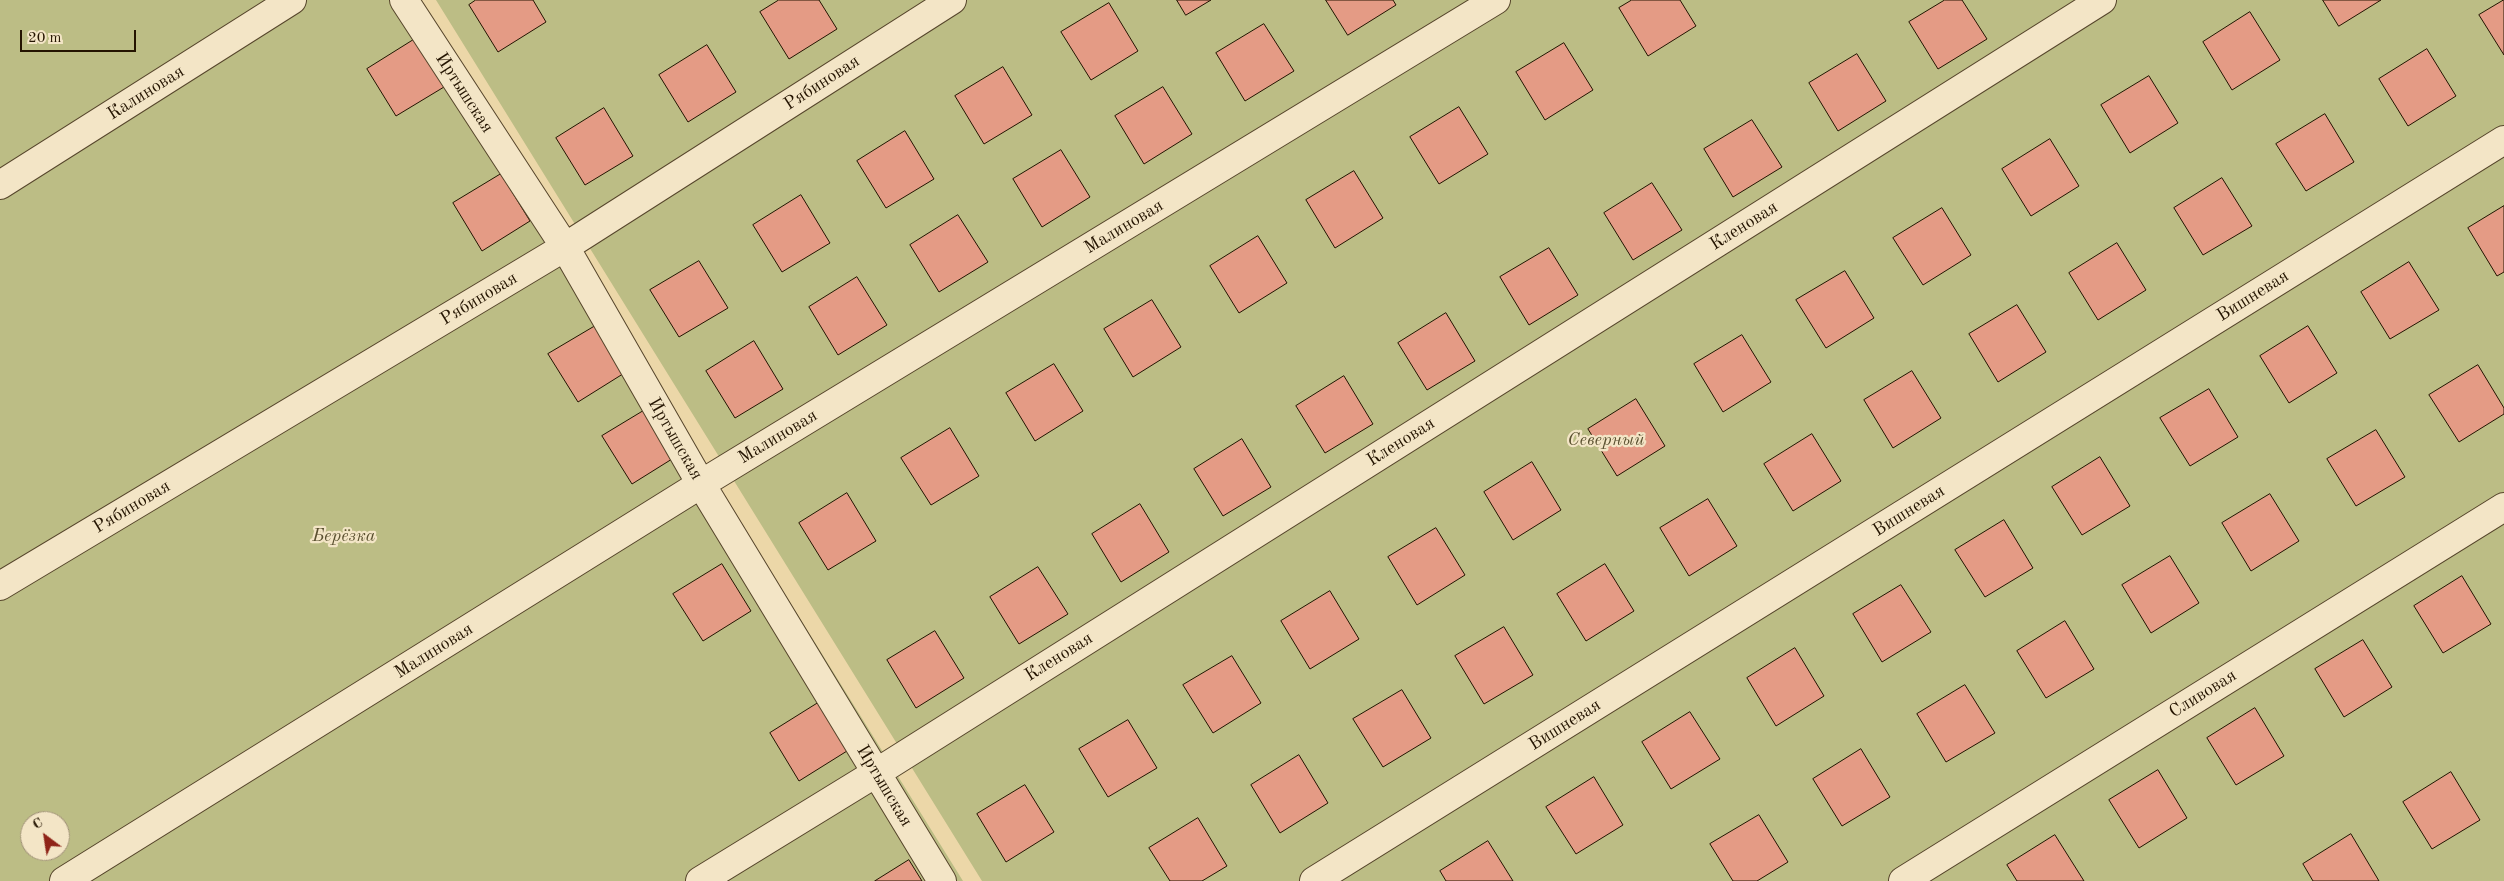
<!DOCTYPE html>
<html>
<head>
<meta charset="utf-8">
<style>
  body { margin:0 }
  #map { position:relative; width:2504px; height:881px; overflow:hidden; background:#ecd7a8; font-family:"Old Standard TT",serif }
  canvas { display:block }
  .north { position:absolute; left:20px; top:811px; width:50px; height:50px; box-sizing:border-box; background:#f3e5c6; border:1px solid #a09177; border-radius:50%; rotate:329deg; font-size:14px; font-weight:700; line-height:20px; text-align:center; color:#241401 }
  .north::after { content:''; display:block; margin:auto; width:18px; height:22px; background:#8f2418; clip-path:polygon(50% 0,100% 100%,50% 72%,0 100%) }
  .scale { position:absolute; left:20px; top:30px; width:116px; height:22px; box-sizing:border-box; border:2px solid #241401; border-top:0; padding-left:6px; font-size:15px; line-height:18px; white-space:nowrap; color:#241401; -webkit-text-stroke:4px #f3e5c6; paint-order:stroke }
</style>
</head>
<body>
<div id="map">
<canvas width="2504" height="881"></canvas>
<div class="north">С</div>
<div class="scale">20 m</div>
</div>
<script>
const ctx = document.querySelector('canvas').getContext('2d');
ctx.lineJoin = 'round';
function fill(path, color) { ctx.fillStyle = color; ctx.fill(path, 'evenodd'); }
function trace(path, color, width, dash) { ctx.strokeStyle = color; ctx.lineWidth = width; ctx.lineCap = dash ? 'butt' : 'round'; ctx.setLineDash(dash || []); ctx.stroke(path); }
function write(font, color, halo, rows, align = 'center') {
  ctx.font = font + ' "Old Standard TT",serif'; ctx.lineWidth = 4.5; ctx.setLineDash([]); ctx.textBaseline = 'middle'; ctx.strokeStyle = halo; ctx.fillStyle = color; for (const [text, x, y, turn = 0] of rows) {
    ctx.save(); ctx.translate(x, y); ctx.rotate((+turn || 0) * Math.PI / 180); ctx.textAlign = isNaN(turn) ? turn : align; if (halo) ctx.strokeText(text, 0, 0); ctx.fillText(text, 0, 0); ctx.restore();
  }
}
const green = new Path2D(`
  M0,0h416l547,881h-963zM30,821h30v30h-30z
  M436,0h2068v881h-1522z`);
const building = new Path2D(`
  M476,0h57l13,22 -48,30 -29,-47z
  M779,0h40l18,29 -48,30 -29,-47z
  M1177,0h34l-25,15z
  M1326,0h67l3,5 -48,30z
  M1632,0h48l16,26 -48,30 -29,-48z
  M1945,0h17l25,39 -49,30 -29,-47z
  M2323,0h58l-42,26z
  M2504,0v55l-25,-40z
  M1109,3l29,48 -47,29 -30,-48z
  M2250,12l30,48 -48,30 -29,-48z
  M1264,24l30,47 -49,30 -29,-48z
  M415,39l29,48 -48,29 -29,-47z
  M1564,43l29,47 -48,30 -29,-48z
  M707,45l29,47 -48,30 -29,-47z
  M2427,49l29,47 -48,30 -29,-47z
  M1857,54l29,47 -48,30 -29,-48z
  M1003,67l29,48 -48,29 -29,-48z
  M2149,76l29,47 -48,30 -29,-48z
  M1163,87l29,47 -48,30 -29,-48z
  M1459,107l29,47 -49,30 -29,-47z
  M604,108l29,48 -48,29 -29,-47z
  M2325,114l29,48 -48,29 -30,-47z
  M1752,120l30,47 -49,30 -29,-48z
  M905,131l29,48 -48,29 -29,-47z
  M2050,139l29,47 -48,30 -29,-47z
  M1061,150l29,47 -48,30 -29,-48z
  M1354,171l29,47 -48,30 -29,-48z
  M501,174l29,47 -48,30 -29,-48z
  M2222,178l30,48 -49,29 -29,-47z
  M1652,183l30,47 -49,30 -29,-47z
  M801,195l29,48 -48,29 -29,-47z
  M2504,206v66l-7,4 -29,-48z
  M1942,208l29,47 -48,30 -30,-47z
  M958,215l30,47 -49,30 -29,-47z
  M1258,236l29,47 -48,30 -29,-47z
  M2117,243l29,47 -48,30 -29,-47z
  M1549,248l29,47 -49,30 -29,-48z
  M699,261l29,47 -49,29 -29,-47z
  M2409,262l30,48 -49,29 -29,-47z
  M1845,271l29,47 -48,30 -30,-48z
  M857,277l30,48 -49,30 -29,-48z
  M1152,300l29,47 -48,30 -29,-48z
  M2017,305l29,47 -48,30 -29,-48z
  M1446,313l29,48 -48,29 -29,-47z
  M597,325l29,47 -48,30 -30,-48z
  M2308,326l29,47 -48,30 -29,-47z
  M1742,335l29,47 -48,30 -29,-48z
  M754,341l29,48 -48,29 -29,-47z
  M1054,364l29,47 -48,30 -29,-48z
  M2478,365l26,43v6l-45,28 -30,-47z
  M1912,371l29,47 -48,30 -29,-48z
  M1344,376l29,48 -48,29 -29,-47z
  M2209,389l29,48 -48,29 -30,-48z
  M1636,399l29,47 -48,30 -29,-47z
  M650,407l30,47 -48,30 -30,-48z
  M950,428l29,48 -48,29 -30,-47z
  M2376,430l29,47 -49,29 -29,-47z
  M1812,434l29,47 -48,30 -29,-47z
  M1242,439l29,48 -48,29 -29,-47z
  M2100,457l30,49 -48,29 -30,-48z
  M1532,462l29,48 -48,30 -29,-48z
  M847,493l29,48 -48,29 -29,-47z
  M2270,494l29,47 -48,30 -29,-48z
  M1708,499l29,47 -48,30 -29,-48z
  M1140,504l29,48 -48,30 -29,-48z
  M2004,520l29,48 -48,29 -30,-47z
  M1436,528l29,47 -48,30 -29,-48z
  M2170,556l29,47 -48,30 -29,-48z
  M722,564l29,47 -48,30 -30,-47z
  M1605,564l29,47 -48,30 -29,-47z
  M1038,567l30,47 -49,30 -29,-47z
  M2462,576l29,48 -48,29 -29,-47z
  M1901,585l30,47 -49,30 -29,-48z
  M1330,591l29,48 -49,30 -29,-48z
  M2065,621l29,48 -48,29 -29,-47z
  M1504,627l29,48 -49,29 -29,-48z
  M935,631l29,47 -48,30 -29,-48z
  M2363,640l29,47 -48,30 -29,-48z
  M1795,648l29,48 -48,30 -29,-48z
  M1232,656l29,47 -48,30 -30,-48z
  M1965,685l30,48 -49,29 -29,-48z
  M1402,690l29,48 -48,29 -30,-48z
  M818,703l29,48 -48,30 -29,-48z
  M2255,708l29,48 -48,29 -29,-47z
  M1690,712l30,47 -49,30 -29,-47z
  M1128,720l29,48 -49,29 -29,-48z
  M1861,749l29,48 -48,29 -29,-47z
  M1299,755l29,48 -48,30 -29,-48z
  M2158,770l29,48 -48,30 -30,-48z
  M2451,772l29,48 -48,29 -29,-47z
  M1594,777l29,48 -47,29 -30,-47z
  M1025,785l29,47 -48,30 -29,-48z
  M1759,815l29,47 -31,19h-24l-23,-37z
  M1198,818l29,48 -25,15h-32l-21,-33z
  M2351,834l28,47h-66l-10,-17z
  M2055,835l29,46h-67l-10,-16z
  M1488,841l25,40h-67l-6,-10z
  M909,860l13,21h-47z`);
const minor = new Path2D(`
  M404,0l161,247 136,237 241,397
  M0,185l292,-185
  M0,586l565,-339 387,-247
  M64,881l637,-397 795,-484
  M700,881l176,-108 1226,-773
  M1314,881l1190,-741
  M1903,881l601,-374`);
const streetNames = [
  ["Рябиновая",822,83,-33],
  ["Калиновая",146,93,-32],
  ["Иртышская",464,93,57],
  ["Кленовая",1744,226,-32],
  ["Малиновая",1124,227,-31],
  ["Вишневая",2253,296,-32],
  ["Рябиновая",479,299,-31],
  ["Малиновая",778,437,-31],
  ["Иртышская",675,439,60],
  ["Кленовая",1401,442,-32],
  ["Рябиновая",132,507,-31],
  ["Вишневая",1909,511,-32],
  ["Малиновая",434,651,-32],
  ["Кленовая",1059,657,-32],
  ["Сливовая",2203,694,-32],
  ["Вишневая",1565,725,-32],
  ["Иртышская",884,786,59]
];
const parkNames = [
  ["Северный",1606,440],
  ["Берёзка",344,536]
];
fill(green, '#bcbd85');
fill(building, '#e49b85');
trace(building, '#241401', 1);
trace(minor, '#56452b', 30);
trace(minor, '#f3e5c6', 28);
write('18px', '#241401', '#f3e5c6', streetNames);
write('italic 18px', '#594f2f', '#f3e5c6', parkNames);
</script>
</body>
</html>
